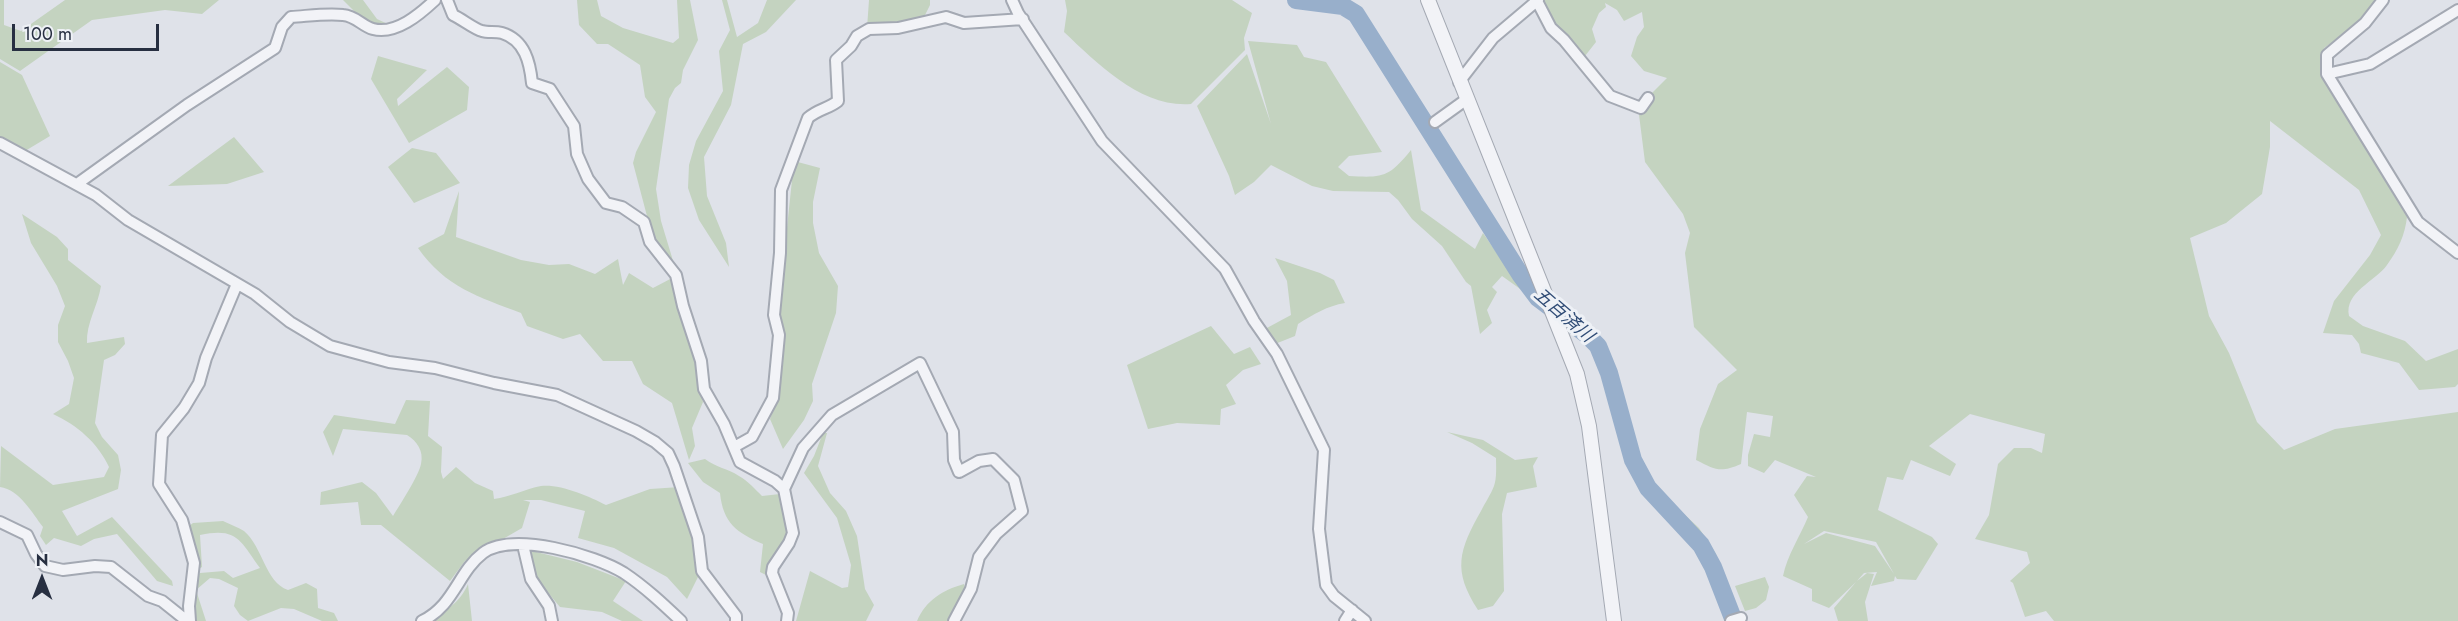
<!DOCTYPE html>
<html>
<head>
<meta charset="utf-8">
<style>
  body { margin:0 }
  #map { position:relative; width:2458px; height:621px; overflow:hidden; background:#dfe2e9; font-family:Jost,sans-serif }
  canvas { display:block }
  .north { position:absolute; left:12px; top:549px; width:60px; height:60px; -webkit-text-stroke:4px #eef1f6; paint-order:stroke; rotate:0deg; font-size:16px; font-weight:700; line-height:24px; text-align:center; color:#272f41 }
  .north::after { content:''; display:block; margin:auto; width:21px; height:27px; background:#272f41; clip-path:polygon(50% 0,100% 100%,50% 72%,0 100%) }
  .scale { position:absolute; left:12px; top:24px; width:147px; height:27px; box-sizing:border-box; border:3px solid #272f41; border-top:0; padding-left:8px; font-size:18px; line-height:21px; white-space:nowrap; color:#272f41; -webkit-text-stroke:4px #eef1f6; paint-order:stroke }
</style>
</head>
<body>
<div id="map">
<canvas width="2458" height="621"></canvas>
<div class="north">N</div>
<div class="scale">100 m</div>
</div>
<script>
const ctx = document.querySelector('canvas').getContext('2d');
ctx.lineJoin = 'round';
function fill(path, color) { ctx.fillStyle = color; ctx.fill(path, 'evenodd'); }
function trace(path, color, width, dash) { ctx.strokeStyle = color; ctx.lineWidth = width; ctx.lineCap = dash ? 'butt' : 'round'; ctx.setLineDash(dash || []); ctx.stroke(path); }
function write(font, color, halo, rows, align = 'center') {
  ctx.font = font + ' Jost,"Noto Sans JP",sans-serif'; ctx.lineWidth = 6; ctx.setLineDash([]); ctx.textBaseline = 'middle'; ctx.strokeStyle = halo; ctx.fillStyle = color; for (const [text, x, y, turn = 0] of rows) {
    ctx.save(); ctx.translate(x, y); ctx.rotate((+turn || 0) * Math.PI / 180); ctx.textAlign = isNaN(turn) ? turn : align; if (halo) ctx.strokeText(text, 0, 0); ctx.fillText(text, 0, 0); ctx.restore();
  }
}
const green = new Path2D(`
  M0,0h4v25l17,6 44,-31h154l-17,14 -37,-4 -73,10 -72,51 -20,-12z
  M343,0h20l14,19 17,8 -22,2z
  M577,0h20l4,16 22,12 50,15 6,-5 -2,-38h13l8,40 -15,30 -2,13 -6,5 -6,11 -13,90 5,32 13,43 -22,-29 -19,-72 3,-11 20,-40 -11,-15 -5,-32 -32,-21h-11l-18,-19z
  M722,0h5l10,37 21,-14 9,-23h29l-30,32 -23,12 -12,61 -27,52 3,39 19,47 3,24 -30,-47 -11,-32 1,-23 7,-24 27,-50 -4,-40 11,-21z
  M869,0h61v5l-7,14 -56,9z
  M1065,0h167l20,13 -8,25 1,12 -54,54c-50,4 -93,-40 -127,-72l3,-21z
  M1542,0h835l-19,24 -34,24 -3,27 86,142c-2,18 -9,33 -20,48 -11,16 -43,27 -38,51l14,10 42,15 21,20 32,-12v35l-3,3 -36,3 -20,-27 -38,-10 -2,-9 -7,-9 -29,-2 11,-32 36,-46 11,-20 -22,-45 -89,-69v26l-8,47 -36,29 -36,15 19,78 20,37 28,69 27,28 51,-21 123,-17v209h-404l-8,-10 -21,6 -12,-34 -3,-2 20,-18 -3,-11 -52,-13 14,-24 9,-51 16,-16h17l11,5 3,-19 -75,-20 -41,32 27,18 -6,12 -39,-16 -8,20 -21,-4 5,1 -9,33 54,27 6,7 -22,36 -19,-1 -2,-3 -1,5 -23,5 6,-14 -13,1 -7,8 10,-8 7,1 -9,28 3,19h-30l-4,-13 22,-26 -27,26 -17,-7v-12l-29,-13c4,-20 17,-40 25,-59l-14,-22 13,-19 9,1 -41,-17 -11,13 -16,-7v-11l6,-21 16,3 3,-21 -26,-4 -6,52c-21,9 -25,6 -45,-4l4,-31 18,-45 19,-14 -43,-43 -9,-74 5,-20 -7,-19 -38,-52 -7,-55 29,-29 -23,-7 -13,-15 6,-19 7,-10 -2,-15 -18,9 -7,-11 -12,-7 1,4 -7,6 -7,16 4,13 -11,14 -16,-11 -18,-17zM1824,531l52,11 18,32 -19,-28 -49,-13 -22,11z
  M1248,41l49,4 7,12 22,5 56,90 -33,4 -11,11 11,9c35,2 40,1 62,-26l10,60 54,39 8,-16 40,58 -21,-15 -10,11 5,5 -10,18 5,13 -12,11 -9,-48 -5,-4 -24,-36 -30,-27 -14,-19 -9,-8 -56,-1 -21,-5 -41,-21 -17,17 -19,13 -6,-19 -32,-70 50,-52 24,70z
  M378,56l49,14 -30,29 1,7 49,-39 22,20 -2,23 -58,33 -38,-64z
  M0,62l22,13 28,61 -30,18 -20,-11z
  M234,137l30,35 -37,12 -59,2z
  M412,148l24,5 24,30 -46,20 -26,-36z
  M794,161l26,7 -7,34v21l6,30 19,33 -2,27 -24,71 1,17 -9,19 -21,29 -13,-30 8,-24v-82z
  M459,191l-3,46 65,23 28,5 20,-1 26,10 23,-15 5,26 6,-12 24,15 21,-11 23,80 1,21 5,24 -11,26 3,18 -6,14 -17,-57 -29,-19 -11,-23h-29l-23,-27 -17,5 -36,-13 -6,-13c-42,-16 -76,-26 -103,-65l26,-14z
  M22,214l35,23 11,12v11l33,26c-3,20 -15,37 -14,57l37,-6 1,7 -10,11 -11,5 -9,63 7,14 16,18 3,15 -3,19 -56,22 15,25 35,-19 60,64 1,5 -16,-5 -40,-47 -23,5 -13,7 -27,-8 -8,7 -6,-9 3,-9c-11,-14 -23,-37 -43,-40l1,-41 52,39 51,-8 5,-10c-11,-24 -32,-42 -56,-53l16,-10 5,-26 -6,-17 -10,-19v-17l7,-19 -8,-20 -26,-43z
  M1275,258l45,15 14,7 11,23c-18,3 -31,11 -47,21l-3,12 -20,8 -10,-15 26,-14 -4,-34z
  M1559,309l34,27 20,28 26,97 15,25 45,42 17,26 14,42 13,25h-14l-21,-53 -16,-27 -31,-30 -27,-38 -36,-121 -32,-30z
  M1211,326l23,28 16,-7 11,17 -18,6 -17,15 10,19 -15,5 -1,16 -43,-2 -29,6 -21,-64z
  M406,400l24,1 -2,35 14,11 -1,25 2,7 13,-12 19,16 18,8 1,8c16,-2 31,-10 47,-13 20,-2 47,10 65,19l44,-16 30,-2 8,25 12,61 -13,26 -20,-22 -53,-29 -36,-10 7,-27 -44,-11h-18l7,2 -8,26 -57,33 -15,20 -69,-56h-20l-3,-23 -38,3 1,-13 41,-10 14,11 17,23c7,-11 26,-41 28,-52 3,-13 -4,-23 -14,-29l-64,-6 -10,27 -10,-24 11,-17 61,9z
  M1447,432l36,8 32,20 23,-3 -5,9 4,21 -30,6 -5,21 2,77 -11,15 -15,4c-26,-40 -19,-60 3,-99 4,-8 10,-17 13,-25 3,-8 2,-20 2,-28l-24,-15z
  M823,433h4l-9,33 12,27 16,18 11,25 8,53 9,16 -8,16h-70l14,-50 32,17 6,-1 3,-22 -14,-47 -33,-45 10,-17z
  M705,459c12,9 22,9 34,17 9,5 16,13 23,20l18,-2c2,13 11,36 5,48 -8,15 -16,13 -19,33l-6,-3 3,-28c-26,-11 -40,-21 -43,-51l-17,-11 -15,-19z
  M223,521c6,3 15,6 21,10 19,16 21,51 44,59l18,-7 11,6 1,19 16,5 4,8h-16l-28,-12 -13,-1 -33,13 -8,-6 -6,-9 4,-18 -19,-9 -9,-1 -14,12 10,31h-9l-4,-4v-37l7,-7 24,-2 9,7 27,-10c-20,-27 -22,-41 -60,-33l2,32 -5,3 -8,-44 4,-3z
  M524,549l53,13 49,19 -13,20 30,20h-21l-20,-9 -42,-5 -26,-31z
  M1765,577l4,10 -3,13 -10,8 -11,3 -10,-25z
  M468,584l4,37h-43c17,-11 31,-18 39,-37z
  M964,584l2,6 -9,20 -10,11h-30c9,-21 26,-31 47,-37z`);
const river = new Path2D(`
  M1296,0l47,6 13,8 164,260 18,24 48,36 12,12 11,27 24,87 15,28 53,57 12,22 21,54`);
const minor = new Path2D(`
  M447,0l6,15c9,4 21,14 29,16 6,2 13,0 20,2 23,7 28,30 30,50l18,6 24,37 3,28 11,25 18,24 16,4 22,15 6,20 26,33 7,31 18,55 3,28 20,35 16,38 35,19 9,8 9,44 -4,10 -16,24 -1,6 16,40 -1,8
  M1012,0l6,13 84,128 123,128 29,52 23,33 47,96 -5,79 7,56 8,11 31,25
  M2383,0l-18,23 -38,32v19l91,148 40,31
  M1537,1l14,27 13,12 46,56 31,12 7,-10
  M2327,74l43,-10 88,-54
  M1459,82l34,-44 45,-38
  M1435,122l32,-23
  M0,143l96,52 32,25 127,74 35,28 40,24 59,16 46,6 59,15 63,12 79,36 19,11 13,11 6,13 24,71 4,34 34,45v5
  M77,184l110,-79 88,-57 7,-21 9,-10c17,-1 36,-4 52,-2 13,1 19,11 30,14 23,6 47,-15 62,-29
  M734,447l18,-10 21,-39 6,-63 -5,-20 6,-62 1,-63 27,-72c10,-9 20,-9 30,-17l-2,-41 15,-14 6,-10 12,-7 29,-1 48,-11 18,6 59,-4
  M784,489l19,-41 29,-33 88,-52 33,69 1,28 5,12 20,-11 14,-2 21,21 8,31 -26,23 -17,23 -8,32 -17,32
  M0,522l27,13 9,19 9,12 18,4 32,-4 16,1 37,29 14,5 25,20
  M523,545l8,34 18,27 3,15
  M190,621l-1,-15 5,-43 -12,-43 -23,-36 3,-49 22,-27 15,-25 7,-25 31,-74
  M422,621c32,-15 36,-49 61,-68 30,-22 112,2 141,20 21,14 39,31 57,48
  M1345,621l7,-11
  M1731,621l10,-3`);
const tertiary = new Path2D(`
  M1428,0l149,374 12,52 25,195`);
const waterNames = [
  ["五百済川",1563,316,41]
];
fill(green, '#c4d3c0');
trace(river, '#98afcb', 18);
trace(minor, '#a4a9b3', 14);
trace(tertiary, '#a4a9b3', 16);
trace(minor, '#f2f3f7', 10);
trace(tertiary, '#f2f3f7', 14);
write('italic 18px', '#304c76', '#eef1f6', waterNames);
</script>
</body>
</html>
